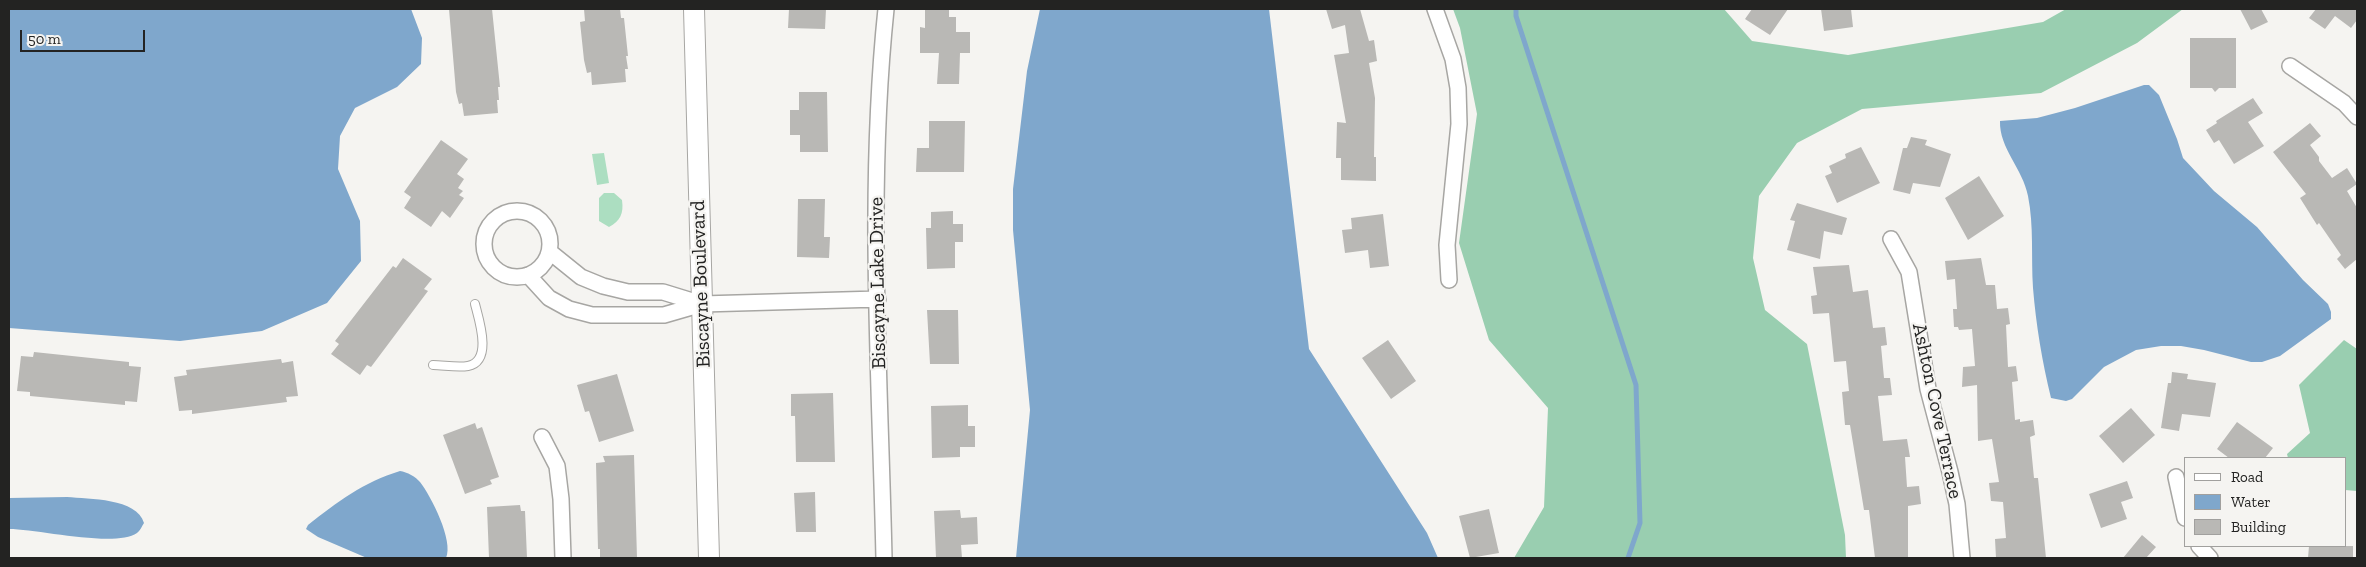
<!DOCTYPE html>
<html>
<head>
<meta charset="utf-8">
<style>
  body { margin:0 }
  #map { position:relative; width:2366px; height:567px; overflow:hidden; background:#f5f4f1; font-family:"Zilla Slab",serif }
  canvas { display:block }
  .frame { position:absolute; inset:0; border:10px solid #232322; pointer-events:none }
  .legend { position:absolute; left:2184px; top:457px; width:162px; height:90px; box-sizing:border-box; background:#f5f4f1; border:1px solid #a1a09e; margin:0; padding:6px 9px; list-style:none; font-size:15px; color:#232322 }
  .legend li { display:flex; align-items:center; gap:10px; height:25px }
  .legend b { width:25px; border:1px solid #a1a09e }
  .scale { position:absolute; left:20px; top:30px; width:125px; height:22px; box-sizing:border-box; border:2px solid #232322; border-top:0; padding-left:6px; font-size:15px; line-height:18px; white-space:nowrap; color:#232322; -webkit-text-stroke:4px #f5f4f1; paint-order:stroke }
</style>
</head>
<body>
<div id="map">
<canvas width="2366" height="567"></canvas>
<div class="frame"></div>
<ul class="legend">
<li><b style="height:6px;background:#fff"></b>Road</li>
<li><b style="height:14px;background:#7fa7cc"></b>Water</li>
<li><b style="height:14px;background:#b9b8b5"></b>Building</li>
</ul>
<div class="scale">50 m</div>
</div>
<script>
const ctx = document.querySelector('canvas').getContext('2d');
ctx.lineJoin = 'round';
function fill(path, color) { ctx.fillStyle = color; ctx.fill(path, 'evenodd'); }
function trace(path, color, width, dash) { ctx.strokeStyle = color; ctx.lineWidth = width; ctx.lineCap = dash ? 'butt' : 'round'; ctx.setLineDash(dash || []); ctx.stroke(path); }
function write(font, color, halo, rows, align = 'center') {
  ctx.font = font + ' "Zilla Slab",serif'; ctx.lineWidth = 4.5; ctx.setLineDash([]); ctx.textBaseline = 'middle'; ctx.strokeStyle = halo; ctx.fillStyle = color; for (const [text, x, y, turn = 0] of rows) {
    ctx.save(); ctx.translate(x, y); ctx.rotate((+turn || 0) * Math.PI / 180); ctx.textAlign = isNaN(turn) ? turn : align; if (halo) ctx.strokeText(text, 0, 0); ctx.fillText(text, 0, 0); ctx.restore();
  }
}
const green = new Path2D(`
  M604,153l5,30 -12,2 -5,-31z
  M604,193h10l8,7c2,14 -2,21 -13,27l-10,-6v-23z`);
const forest = new Path2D(`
  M1453,9h271l28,32 96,14 195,-33 23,-13h117l-46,34 -96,50 -179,16 -65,34 -38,53 -6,62 12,52 42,34 38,191 1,23h-332l30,-51 4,-99 -59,-68 -30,-97 18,-129 -17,-86z
  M2344,340l13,9v142l-12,-1v-32h-57l-1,-4 23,-21 -11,-48z`);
const water = new Path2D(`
  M9,9h402l11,29 -1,26 -24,23 -42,21 -15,28 -2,33 22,52 1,40 -34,42 -65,28 -82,10 -171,-13z
  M1040,9h229l40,340 118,184 11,25h-422l14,-148 -17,-180v-41l14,-118z
  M2144,85h5l10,10 18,44 6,19 31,33 43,36 46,53 25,24 3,8v7l-51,37 -18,6h-11l-47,-12 -23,-4h-20l-25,4 -32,17 -32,32 -6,2 -15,-3c-9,-37 -15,-73 -18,-110 -2,-31 1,-62 -5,-92 -5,-27 -29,-48 -28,-75l37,-3 38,-10z
  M400,471c7,1 16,6 20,11 11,14 34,59 26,76h-79l-49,-21 -12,-8 2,-4c29,-23 56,-43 92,-54z
  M67,497c22,2 70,1 77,26 -2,3 -4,8 -7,10 -22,15 -99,-4 -128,-4v-31z`);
const stream = new Path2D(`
  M1516,9v7l120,369 4,138 -12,35`);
const building = new Path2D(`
  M449,9h43l8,78h-2l1,13h-2l1,13 -34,3 -2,-13 -3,1 -3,-12z
  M584,9h36l1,9h3l4,38h-2l2,13h-3l1,13 -34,3 -1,-13 -4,1 -3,-13 -4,-38 5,-1z
  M789,9h37l-1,20 -37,-1z
  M925,9h24v8h7v15h14v21h-10l-1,31h-22l2,-31h-19v-26l5,1z
  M1326,9h34l9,32 5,-1 3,21 -8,2 6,35 -1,59h2v24l-35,-1v-22h-5l1,-36 9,1 -12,-68 15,-2 -4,-28 -13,4z
  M1752,9h36l-18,26 -25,-16z
  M1821,9h30l2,18 -29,4z
  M2240,9h21l7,13 -17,8z
  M2316,9h41v11l-6,8 -16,-12 -10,13 -16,-11z
  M2190,38h46v50h-17l-4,4 -3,-4h-22z
  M799,92h28l1,60h-28v-17h-10v-25h9z
  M2253,98l10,15 -15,9 16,24 -30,18 -15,-24 -5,3 -8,-13 11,-7 -1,-2z
  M929,121h36l-1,51h-48l1,-24h12z
  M2310,123l11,13 -11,9 9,12v4l13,17 15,-10 10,16 -10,7 10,17v51l-12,10 -8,-10 4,-4 -22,-32 -2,2 -17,-27 6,-4 -33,-42z
  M1911,137l16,3 -2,5 26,9 -11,33 -27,-4 -3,11 -17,-4 10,-42h4z
  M441,140l27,19 -11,15 7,5 -6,9 5,3 -4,4 5,3 -14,20 -8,-7 -11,16 -27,-19 7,-11 -7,-5z
  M1861,147l19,36 -43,20 -12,-27 7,-3 -3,-7 17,-8 -1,-4z
  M1979,176l25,40 -36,24 -23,-42z
  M798,199h27l-1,38h6l-1,21 -32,-1z
  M1797,203l50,15 -5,17 -18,-4 -4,28 -33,-9 8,-29 -5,-1z
  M953,211v13h10v18h-8v26l-28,1 -1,-41h5v-16z
  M1383,214l6,52 -19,2 -2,-18 -23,3 -3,-23 10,-1 -1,-11z
  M403,258l29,21 -8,10 4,2 -57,76 -4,-2 -7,10 -29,-21 8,-10 -4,-3 58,-75 3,2z
  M1981,258l5,27h9l2,24 11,-1 2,16 -4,1 2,42 8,-1 2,15 -6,1 3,38 5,-1v3l13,-2 2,15 -5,2 4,41h4l8,80h-50l-1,-19 11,-1 -3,-36 -12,-1 -2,-18 10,-1 -7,-43 -14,2 -1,-56 -15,2 1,-20 12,-1 -3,-37 -13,1 -1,-3h-4l-1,-18h4l-2,-30 -8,1 -2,-19z
  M1849,265l4,27 15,-2 5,38 12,-1 2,18 -6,1 3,32h6l2,17 -14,1 5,45 24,-2 3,18h-5l2,30 12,-1 2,18 -13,2v52h-33l-6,-48h-5l-14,-85h-5l-3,-33 7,-1 -3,-30 -12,1 -5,-49 -16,1 -2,-18 6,-1 -4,-28z
  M927,310h31l1,54h-29z
  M1388,340l28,41 -25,18 -29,-41z
  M34,352l95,10v4l12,1 -4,35 -12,-1v4l-95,-9v-4l-13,-1 4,-35 12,1z
  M281,359l1,4 11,-2 5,35 -12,1 1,5 -95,12v-4l-13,1 -5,-34 13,-2 -1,-5z
  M2172,372l16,2 -1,5 29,4 -6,34 -28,-3 -3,17 -18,-3 7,-45h3z
  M617,374l17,57 -35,11 -10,-31 -4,1 -8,-27z
  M833,393l2,69h-39l-1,-46h-4v-22z
  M968,405v21h7v21h-15v10l-28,1 -1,-52z
  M2131,408l24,27 -32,28 -24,-27z
  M2237,422l36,26 -8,10h-36l-12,-9z
  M475,423l2,6 5,-2 17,50 -9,3 2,4 -27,10 -22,-59z
  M634,455l3,103h-37v-9h-2l-2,-86 9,-1 -2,-6z
  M2127,481l6,17 -12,4 6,17 -26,9 -12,-34z
  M815,492l1,40h-20l-2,-39z
  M520,505l1,6h4l2,47h-38l-2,-51z
  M1489,509l10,44 -29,5 -11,-42z
  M960,510l1,8 16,-1 1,27 -17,1 1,13h-26l-2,-47z
  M2142,535l14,12 -10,11h-23z
  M2309,546h44v12h-45z`);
const service = new Path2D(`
  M433,365c10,0 24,3 35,1 25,-5 11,-46 7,-62`);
const minor = new Path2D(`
  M1435,9l18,50 5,29 1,36 -12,121 2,35
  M2290,66l54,37 13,14
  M484 244a33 33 0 1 1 66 0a33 33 0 1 1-66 0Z
  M1891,239l18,33 19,117 22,83 7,32 5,54
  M550,252l31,25 22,9 25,6h35l39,12
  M528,275l21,23 20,11 23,6h72l38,-11 176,-5
  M542,437l15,29 4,33 2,59
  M2176,477l9,41
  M2199,546l11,12
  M884,558c-4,-183 -17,-367 2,-549`);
const tertiary = new Path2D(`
  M694,9l15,549`);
const streetNames = [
  ["Biscayne Lake Drive",878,283,-91],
  ["Biscayne Boulevard",701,284,-92],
  ["Ashton Cove Terrace",1937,411,78]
];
fill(green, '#acdec1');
fill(forest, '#99ceb0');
fill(water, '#7fa7cc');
trace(stream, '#7fa7cc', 5);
fill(building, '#b9b8b5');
trace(service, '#a7a6a3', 10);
trace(minor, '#a7a6a3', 18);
trace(tertiary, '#a7a6a3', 22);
trace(service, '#fff', 8);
trace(minor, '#fff', 15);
trace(tertiary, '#fff', 20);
write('20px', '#232322', '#f5f4f1', streetNames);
</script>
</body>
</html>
